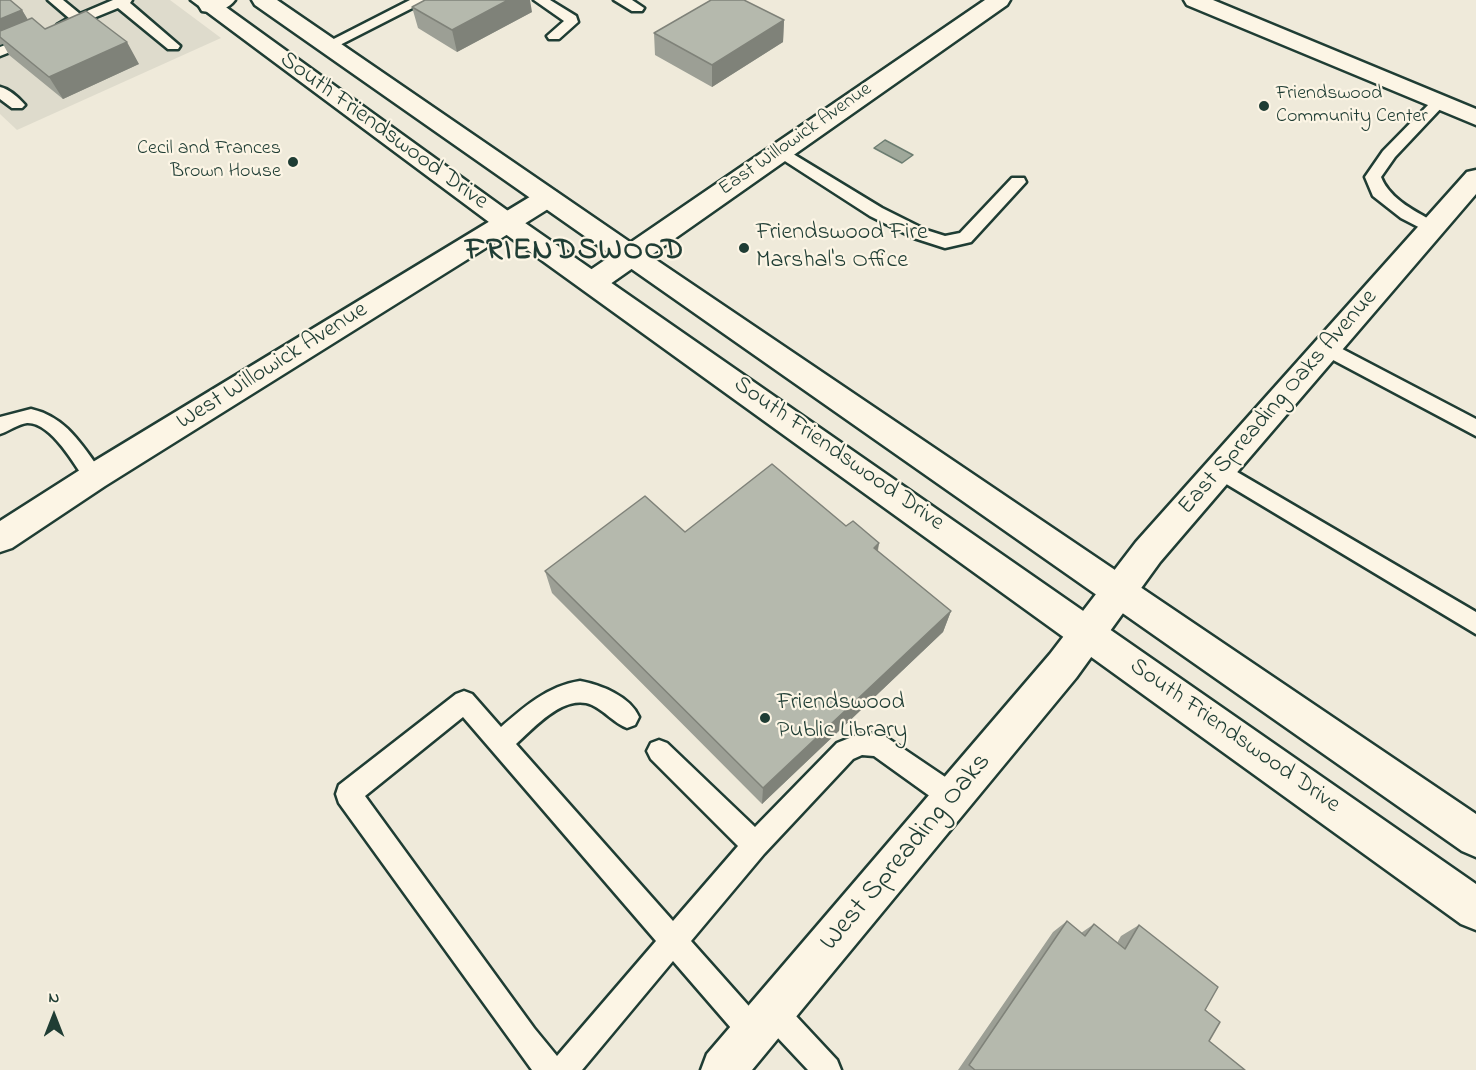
<!DOCTYPE html>
<html>
<head>
<meta charset="utf-8">
<style>
  body { margin:0 }
  #map { position:relative; width:1476px; height:1070px; overflow:hidden; background:#efeada; font-family:"Indie Flower",sans-serif }
  canvas { display:block }
  .north { position:absolute; left:24px; top:986px; width:60px; height:60px; -webkit-text-stroke:4px #fcf5e5; paint-order:stroke; rotate:0deg; font-size:16px; font-weight:700; line-height:24px; text-align:center; color:#1f3d34 }
  .north::after { content:''; display:block; margin:auto; width:21px; height:27px; background:#1f3d34; clip-path:polygon(50% 0,100% 100%,50% 72%,0 100%) }
</style>
</head>
<body>
<div id="map">
<canvas width="1476" height="1070"></canvas>
<div class="north">N</div>
</div>
<script>
const ctx = document.querySelector('canvas').getContext('2d');
ctx.lineJoin = 'round';
function fill(path, color) { ctx.fillStyle = color; ctx.fill(path, 'evenodd'); }
function trace(path, color, width, dash) { ctx.strokeStyle = color; ctx.lineWidth = width; ctx.lineCap = dash ? 'butt' : 'round'; ctx.setLineDash(dash || []); ctx.stroke(path); }
function write(font, color, halo, rows, align = 'center') {
  ctx.font = font + ' "Indie Flower",sans-serif'; ctx.lineWidth = 4.5; ctx.setLineDash([]); ctx.textBaseline = 'middle'; ctx.strokeStyle = halo; ctx.fillStyle = color; for (const [text, x, y, turn = 0] of rows) {
    ctx.save(); ctx.translate(x, y); ctx.rotate((+turn || 0) * Math.PI / 180); ctx.textAlign = isNaN(turn) ? turn : align; if (halo) ctx.strokeText(text, 0, 0); ctx.fillText(text, 0, 0); ctx.restore();
  }
}
const built = new Path2D(`
  M0,0h170l51,38 -204,92 -17,-16z`);
const water = new Path2D(`
  M885,140l28,15 -11,8 -28,-15z`);
const service = new Path2D(`
  M48,0h15l17,14 33,-14h19l-2,3 50,43 -2,3h-10l-50,-41 -49,20h-10l-2,-3 12,-7z
  M410,0h18l-96,49h-10l-2,-3z
  M534,0h16l26,16 2,6 -19,17h-10l-2,-3 17,-15z
  M614,0h18l12,8 -2,3h-10z
  M33,34l7,4 -2,3 -38,15v-9z
  M0,87c9,2 19,11 25,18l-3,3h-10l-12,-9z
  M1439,97l8,5 -3,3 -49,52 -14,20c9,23 36,35 57,47l2,4 -2,4 -6,2 -31,-16 -28,-22 -8,-19 18,-26 51,-52z
  M780,146l102,62 44,22 19,6 15,-3 52,-55h12l2,4 -55,60 -26,6 -31,-10 -44,-22 -96,-62 -2,-3z
  M1327,341l149,78v17l-156,-83 -2,-5 2,-5z
  M31,409c35,8 50,35 70,62l3,6 -3,6 -7,2 -7,-2c-12,-18 -36,-61 -60,-60 -9,1 -18,8 -27,11v-17z
  M1220,462l256,150v22l-263,-158 -3,-6 3,-6z
  M580,681c21,4 50,15 59,36l-4,8 -8,3c-13,-5 -22,-17 -35,-23 -28,-12 -58,23 -76,39l157,177 65,-75 -87,-87 -4,-8 4,-8 8,-3 8,3 88,84 82,-84 25,-10 16,1 8,3 77,52 3,9 -3,9 -9,3 -9,-3 -71,-51 -12,-1 -9,4 -89,95 -73,87 73,82 4,10 -4,10 -10,4 -10,-4 -71,-82 -91,109h-50l-193,-267 -3,-9 3,-9 117,-91 8,-3 8,3 29,33c24,-21 47,-41 79,-46zM463,717l193,224 -99,115 -23,-28 -169,-232z
  M772,997l10,4 55,59 4,10h-33l-46,-49 -4,-10 4,-10z`);
const minor = new Path2D(`
  M206,0h29c-7,10 -22,13 -33,11l-3,-5z
  M985,0h25l-3,5 -404,284 -10,3 -10,-3 -4,-7 4,-7z
  M1184,0h29l263,109v16l-289,-120z
  M1476,170v24l-316,368 -84,116 -324,392h-51l6,-16 343,-400 86,-112 331,-370z
  M547,190l9,2 4,6 -4,6 -451,282 -93,62 -12,4v-31l83,-53 455,-276z`);
const primary = new Path2D(`
  M191,0h25l299,216 961,668v46l-15,-6 -964,-696z
  M252,0h25l363,249 836,565v43l-14,-6 -1207,-846z`);
const wall = new Path2D(`
  M0,0l22,10 6,10 17,9 94,35 -76,35 -54,-44 -6,-11 -3,1z
  M412,7l120,5 -75,40 -39,-24z
  M784,20l-1,22 -71,45 -57,-32 -1,-22z
  M846,526l33,17 -1,8 73,60 -8,21 -181,172 -210,-211 -7,-22 140,-39z
  M1067,921l14,12 13,-9 23,19 4,-7 18,-11 66,85 4,31 36,29h-287l95,-138z`);
const shadedWall = new Path2D(`
  M508,0h22l2,12 -75,40 -5,-22z
  M22,10l12,20 -34,7v-18z
  M784,20l-1,22 -71,45v-22z
  M127,42l12,22 -76,35 -14,-22z
  M879,543l-5,23v-18z
  M951,611l-8,21 -181,172 1,-16z`);
const building = new Path2D(`
  M0,0h10l12,10 -22,9z
  M425,0h83l-56,30 -40,-23z
  M711,0h33l40,20 -72,45 -58,-32z
  M86,11l41,31 -78,35 -49,-40v-6l32,-13 13,11z
  M772,464l74,62 7,-5 26,22 -5,5 77,63 -188,177 -218,-217 100,-75 40,36z
  M1067,921l18,15 9,-12 31,25 14,-24 79,62 -13,23 15,12 -11,19 36,29h-270l-6,-5z`);
const markers = [
  [1264,106,6,"#1f3d34"],
  [293,162,6,"#1f3d34"],
  [744,248,6,"#1f3d34"],
  [765,718,6,"#1f3d34"]
];
const farPoinames = [
  ["Friendswood",1276,95],
  ["Community Center",1276,118],
  ["Cecil and Frances",281,150,"right"],
  ["Brown House",281,173,"right"]
];
const farStreetnames = [
  ["East Willowick Avenue",796,140,-35]
];
const streetNames = [
  ["South Friendswood Drive",383,132,36],
  ["West Willowick Avenue",273,367,-32],
  ["East Spreading Oaks Avenue",1279,403,-49],
  ["South Friendswood Drive",838,455,35],
  ["South Friendswood Drive",1234,737,35]
];
const poiNames = [
  ["Friendswood Fire",756,234],
  ["Marshal's Office",756,262],
  ["Friendswood",777,704],
  ["Public Library",777,732]
];
const nearStreetnames = [
  ["West Spreading Oaks",907,853,-50]
];
const districtNames = [
  ["FRIENDSWOOD",575,253]
];
fill(built, '#dedbcc');
fill(water, '#9fa89a');
trace(water, '#6c7d71', 1.5);
trace(service, '#1f3d34', 5);
trace(minor, '#1f3d34', 5);
trace(primary, '#1f3d34', 5);
fill(service, '#fcf5e5');
fill(minor, '#fcf5e5');
fill(primary, '#fcf5e5');
fill(wall, '#9c9f95');
fill(shadedWall, '#7f8279');
fill(building, '#b5b9ad');
trace(building, '#7f8279', 1.5);
for (const [x, y, r, color] of markers) { const dot = new Path2D(); dot.arc(x, y, r, 0, 2 * Math.PI); ctx.fillStyle = color; ctx.fill(dot); trace(dot, '#fcf5e5', 2); }
write('20px', '#1f3d34', '#fcf5e5', farPoinames, 'left');
write('20px', '#1f3d34', '#fcf5e5', farStreetnames);
write('24px', '#1f3d34', '#fcf5e5', streetNames);
write('24px', '#1f3d34', '#fcf5e5', poiNames, 'left');
write('28px', '#1f3d34', '#fcf5e5', nearStreetnames);
ctx.letterSpacing = '1.5px';
write('bold 30px', '#1f3d34', '#fcf5e5', districtNames);
ctx.letterSpacing = '0px';
</script>
</body>
</html>
